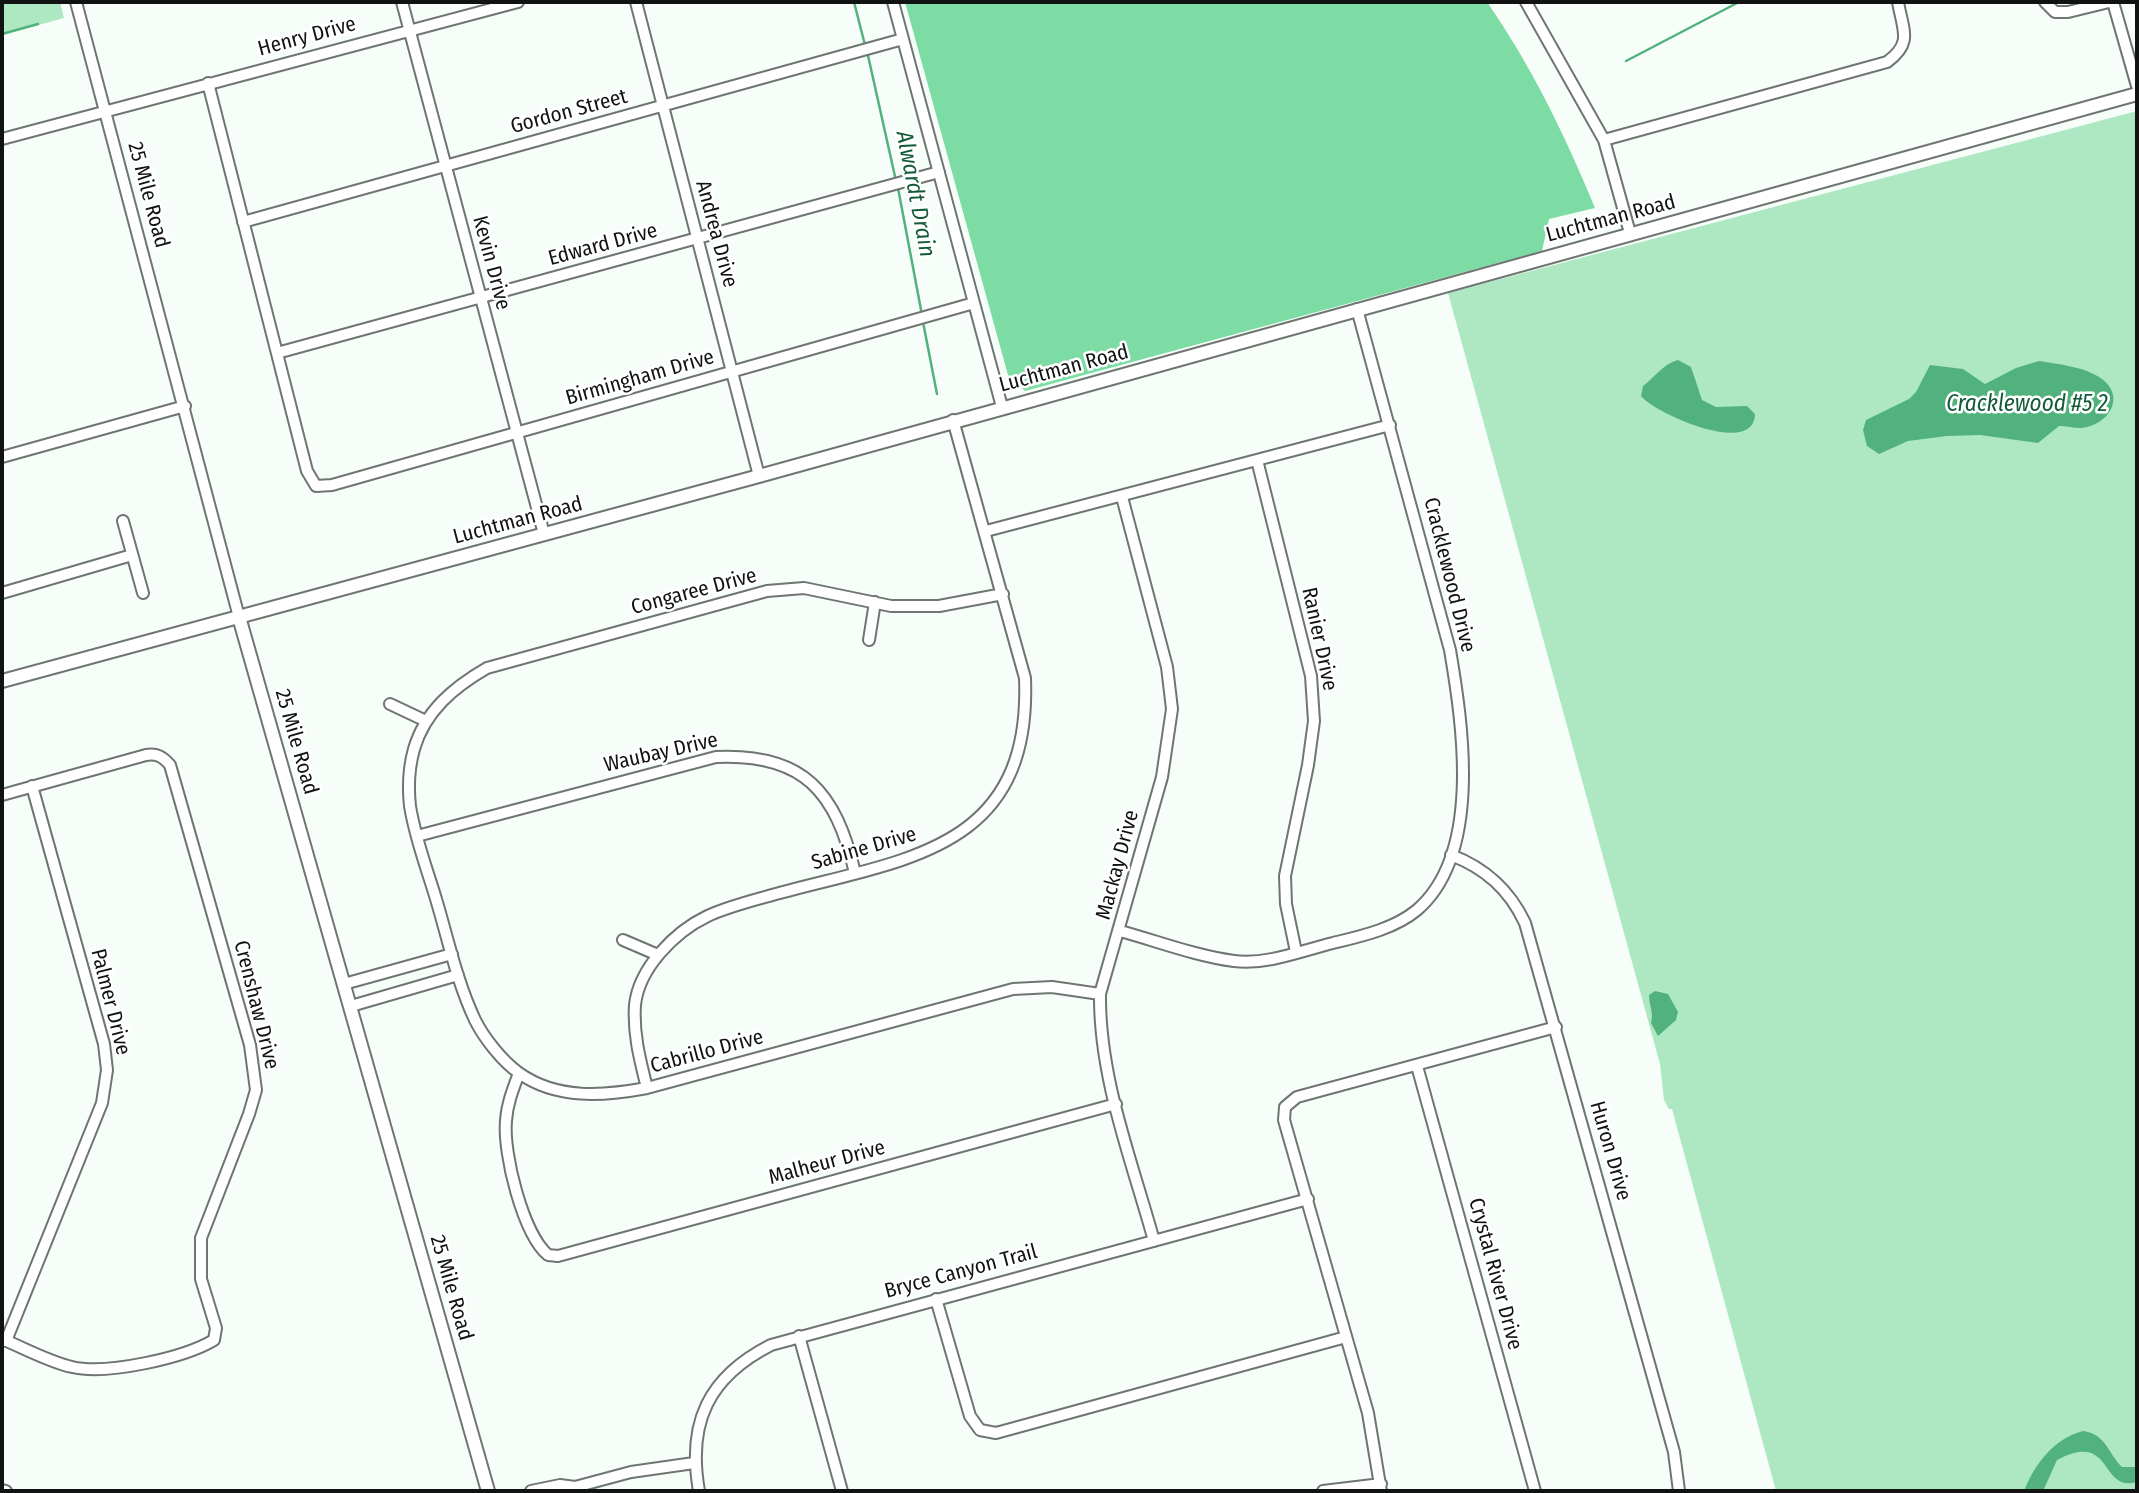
<!DOCTYPE html>
<html>
<head>
<meta charset="utf-8">
<style>
  body { margin:0 }
  #map { position:relative; width:2139px; height:1493px; overflow:hidden; background:#f7fef9; font-family:"Fira Sans Condensed",sans-serif }
  canvas { display:block }
  .frame { position:absolute; inset:0; border:4px solid #101311; pointer-events:none }
</style>
</head>
<body>
<div id="map">
<canvas width="2139" height="1493"></canvas>
<div class="frame"></div>
</div>
<script>
const ctx = document.querySelector('canvas').getContext('2d');
ctx.lineJoin = 'round';
function fill(path, color) { ctx.fillStyle = color; ctx.fill(path, 'evenodd'); }
function trace(path, color, width, dash) { ctx.strokeStyle = color; ctx.lineWidth = width; ctx.lineCap = dash ? 'butt' : 'round'; ctx.setLineDash(dash || []); ctx.stroke(path); }
function write(font, color, halo, rows, align = 'center') {
  ctx.font = font + ' "Fira Sans Condensed",sans-serif'; ctx.lineWidth = 5; ctx.setLineDash([]); ctx.textBaseline = 'middle'; ctx.strokeStyle = halo; ctx.fillStyle = color; for (const [text, x, y, turn = 0] of rows) {
    ctx.save(); ctx.translate(x, y); ctx.rotate((+turn || 0) * Math.PI / 180); ctx.textAlign = isNaN(turn) ? turn : align; if (halo) ctx.strokeText(text, 0, 0); ctx.fillText(text, 0, 0); ctx.restore();
  }
}
const green = new Path2D(`
  M2,2h58l4,16 -62,17z
  M2137,111v1380h-361l-104,-382h-3l-5,-9 -4,-36 -212,-771z`);
const forest = new Path2D(`
  M905,2h582c45,65 78,133 108,206l-46,11 -7,32 -517,140 -17,-16z`);
const water = new Path2D(`
  M1678,360l13,7 11,33 14,7 31,-1 8,8c-1,44 -101,-1 -114,-18l2,-10c11,-8 21,-23 35,-26z
  M2039,361c19,3 47,6 63,18 25,19 5,47 -21,49 -7,0 -15,-2 -22,-2l-21,17 -58,-8 -33,1 -39,5 -29,13 -12,-8 -4,-16 3,-10 43,-21 7,-7 14,-27 33,4 22,15 31,-16z
  M1655,991l13,3 10,18 -2,8 -18,16 -7,-13c3,-12 -2,-16 -2,-28z
  M2083,1431c23,3 24,21 39,36h15v15c-38,11 -23,-52 -80,-22l-14,31h-19c11,-27 29,-52 59,-60z`);
const stream = new Path2D(`
  M854,2l11,43
  M2,34l36,-10
  M867,51l29,130
  M1626,61l113,-59
  M898,188l24,127
  M923,322l14,72`);
const minor = new Path2D(`
  M76,2l163,615
  M402,2l142,532
  M636,2l123,474
  M893,2l109,405
  M1526,2l78,138 26,93
  M2045,2l10,10h13l41,-10
  M2113,2l24,84
  M208,83l99,388 9,15 16,-1 642,-182
  M2,139l516,-137
  M1604,140l283,-78c26,-19 16,-31 11,-60
  M243,222l660,-183
  M277,353l662,-181
  M2,457l183,-51
  M1257,460l54,216 3,45 -6,44 -23,111 1,28 10,48
  M1122,497l45,170 5,42 -10,68 -62,217c-1,84 32,167 54,247
  M123,521l20,72
  M986,531l404,-106
  M2,593l130,-38
  M1003,594l-64,12h-48l-87,-18 -37,3 -280,77c-33,19 -62,43 -73,81 -5,18 -6,39 -4,57 5,32 17,63 26,93 12,40 21,83 39,121 9,18 27,41 44,53 38,27 85,23 128,15l366,-99 39,-2 48,7
  M869,640l6,-38
  M390,704l36,17
  M2,795l144,-40c11,-2 17,2 24,10l80,280 6,45 -7,24 -48,124v41l15,49 -2,12c-30,18 -107,35 -142,27 -23,-5 -48,-19 -70,-28
  M417,836l299,-79c88,-4 120,35 139,116
  M1451,855c34,13 58,34 74,68l149,529 5,39
  M1120,931c37,10 76,25 114,30 33,4 67,-10 99,-18 29,-7 61,-14 84,-33 65,-56 46,-184 33,-260l-93,-341
  M623,940l35,15
  M344,984l108,-30
  M351,1006l107,-31
  M1417,1066l118,425
  M519,1073c-6,16 -12,31 -13,48 -3,33 17,113 42,134l10,1 558,-152
  M647,1088c-7,-28 -14,-54 -12,-83 2,-19 13,-38 25,-52 31,-36 61,-44 105,-56 133,-38 267,-41 260,-219l-72,-258
  M936,1299l34,117 10,14 16,3 350,-96
  M799,1336l43,155
  M6,1341l96,-238 5,-33 -3,-26 -72,-258
  M2,1490l4,1
  M531,1491l29,-6 15,2 56,-15 63,-9
  M699,1491c-12,-68 9,-114 72,-146l537,-146
  M1323,1491l58,-7
  M1381,1491l-13,-78 -84,-293 1,-13 12,-10 259,-70`);
const tertiary = new Path2D(`
  M239,617l249,874
  M2,681l757,-205 1378,-382`);
const streetNames = [
  ["Henry Drive",307,37,-15],
  ["Gordon Street",569,112,-15],
  ["25 Mile Road",148,195,75],
  ["Luchtman Road",1611,219,-15],
  ["Andrea Drive",716,234,75],
  ["Edward Drive",603,245,-15],
  ["Kevin Drive",491,263,75],
  ["Luchtman Road",1064,369,-15],
  ["Birmingham Drive",640,378,-16],
  ["Luchtman Road",518,521,-15],
  ["Cracklewood Drive",1449,575,76],
  ["Congaree Drive",694,592,-15],
  ["Ranier Drive",1319,639,78],
  ["25 Mile Road",296,742,74],
  ["Waubay Drive",661,753,-13],
  ["Sabine Drive",864,849,-16],
  ["Mackay Drive",1118,865,-75],
  ["Palmer Drive",110,1002,76],
  ["Crenshaw Drive",256,1005,76],
  ["Cabrillo Drive",707,1052,-15],
  ["Huron Drive",1610,1151,74],
  ["Malheur Drive",827,1163,-15],
  ["Bryce Canyon Trail",961,1272,-15],
  ["Crystal River Drive",1495,1274,75],
  ["25 Mile Road",451,1288,74]
];
const waterNames = [
  ["Alwardt Drain",915,194,79],
  ["Cracklewood #5 2",2027,405]
];
fill(green, '#ade8c3');
fill(forest, '#7ddca4');
fill(water, '#52b27d');
trace(stream, '#52b27d', 2.5);
trace(minor, '#6f7571', 14);
trace(tertiary, '#6f7571', 16);
trace(minor, '#fff', 10);
trace(tertiary, '#fff', 12);
write('21px', '#101311', '#fff', streetNames);
write('italic 23px', '#135b38', '#fff', waterNames);
</script>
</body>
</html>
